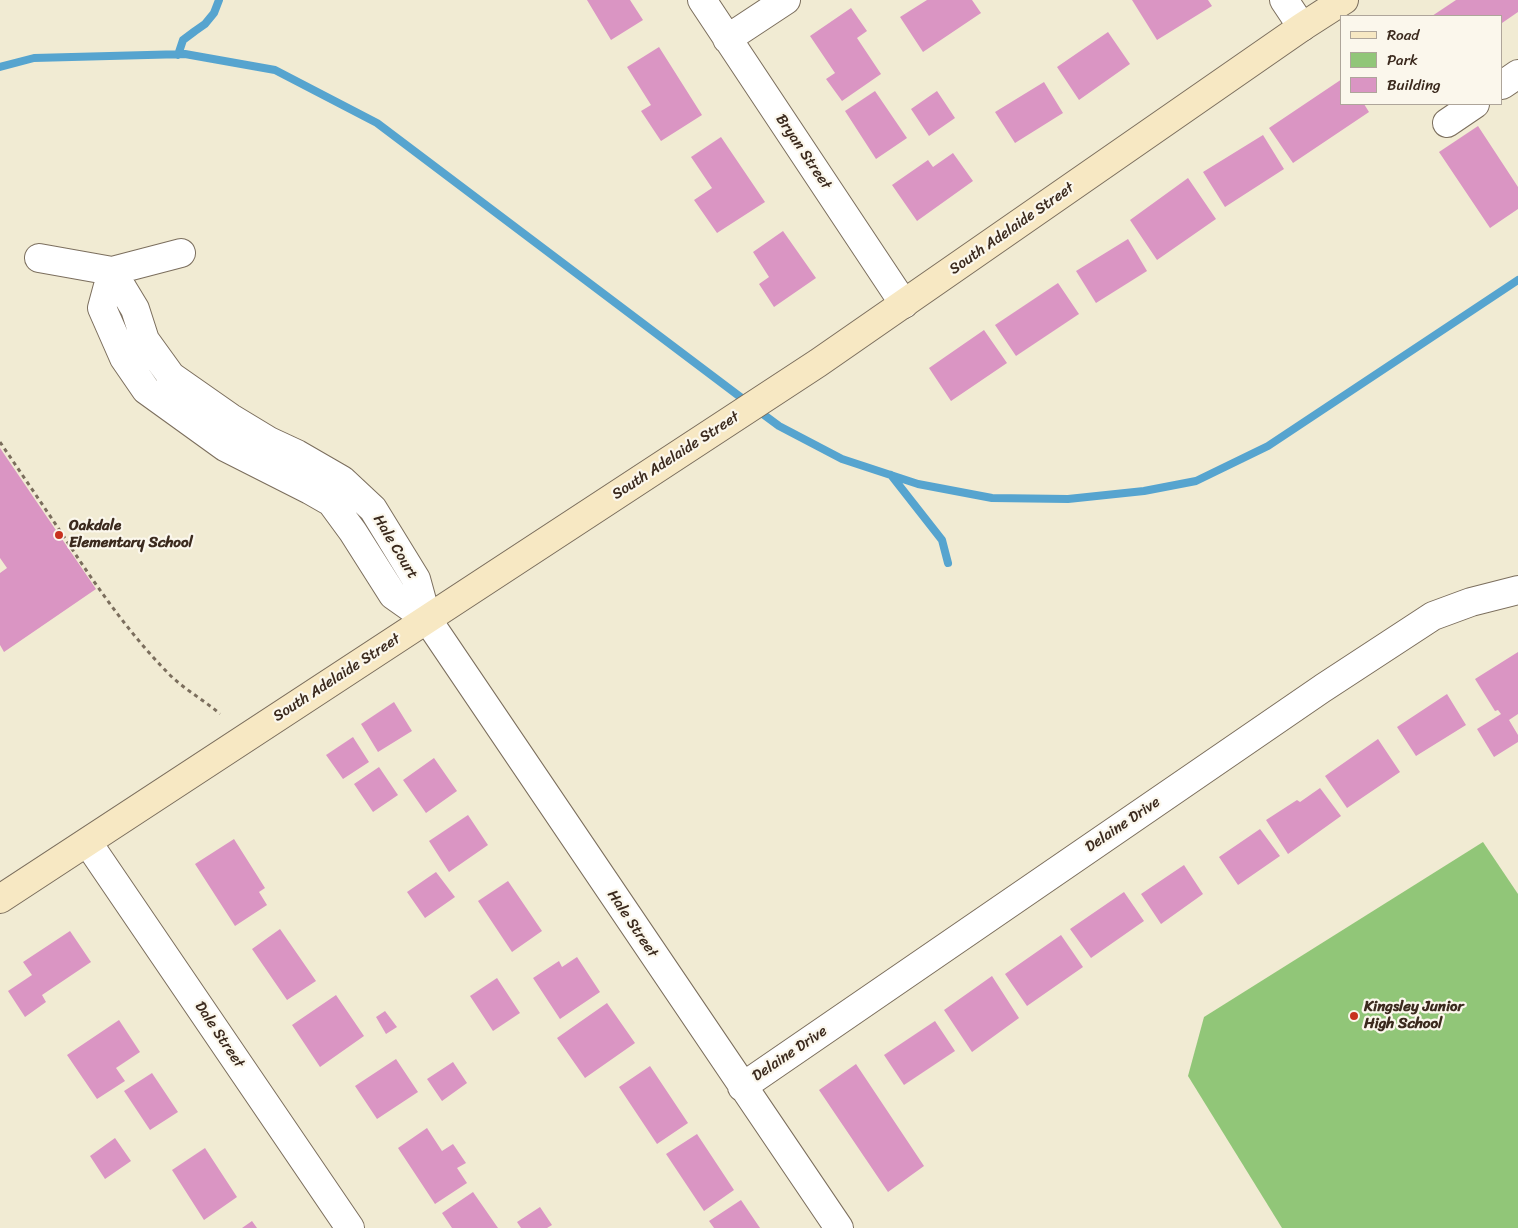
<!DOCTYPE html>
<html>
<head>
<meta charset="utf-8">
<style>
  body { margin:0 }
  #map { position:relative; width:1518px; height:1228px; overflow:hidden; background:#f1ebd3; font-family:Sriracha,sans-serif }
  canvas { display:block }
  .legend { position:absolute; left:1340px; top:15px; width:162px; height:90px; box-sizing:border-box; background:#fbf7ec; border:1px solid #aea59a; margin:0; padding:6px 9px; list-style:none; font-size:15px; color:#3b2a1e }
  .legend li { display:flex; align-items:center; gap:10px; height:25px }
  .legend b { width:25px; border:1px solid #aea59a }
</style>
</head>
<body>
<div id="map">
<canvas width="1518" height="1228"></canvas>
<ul class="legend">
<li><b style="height:6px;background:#f7e8c3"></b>Road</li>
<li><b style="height:14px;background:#91c678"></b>Park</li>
<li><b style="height:14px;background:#da95c3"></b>Building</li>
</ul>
</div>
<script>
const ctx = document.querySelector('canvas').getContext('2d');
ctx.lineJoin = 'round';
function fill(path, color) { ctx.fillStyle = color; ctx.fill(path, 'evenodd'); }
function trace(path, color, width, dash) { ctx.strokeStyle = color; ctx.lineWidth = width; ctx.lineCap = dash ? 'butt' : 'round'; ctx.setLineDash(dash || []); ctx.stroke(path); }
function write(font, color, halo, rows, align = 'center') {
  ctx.font = font + ' Sriracha,sans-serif'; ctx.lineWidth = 4.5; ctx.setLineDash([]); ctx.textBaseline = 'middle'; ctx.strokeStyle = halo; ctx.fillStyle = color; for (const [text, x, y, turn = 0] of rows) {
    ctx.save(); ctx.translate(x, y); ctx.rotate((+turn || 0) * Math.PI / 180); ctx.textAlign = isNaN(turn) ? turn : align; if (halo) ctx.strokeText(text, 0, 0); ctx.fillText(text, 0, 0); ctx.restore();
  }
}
const green = new Path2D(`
  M1483,842l35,52v334h-236l-94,-152 16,-59z`);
const stream = new Path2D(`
  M178,55l5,-15 12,-9 10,-7 9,-11 5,-13
  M0,67l34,-9 151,-4 90,16 102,53 370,279
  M756,409l23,17 63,33 76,25 74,14 76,1 76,-8 52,-10 72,-35 250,-166
  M891,475l51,65 6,23`);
const building = new Path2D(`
  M587,0h43l13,20 -32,20z
  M927,0h45l9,13 -58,39 -23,-35z
  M1132,0h76l4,6 -55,34z
  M1456,0h62v12l-16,11v-7h-70z
  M851,8l16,23 -10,7 24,36 -39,27 -16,-22 9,-6 -25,-37z
  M1108,32l22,32 -51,36 -22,-33z
  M659,47l43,68 -41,26 -20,-30 10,-6 -24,-38z
  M1342,79v25h22l5,8 -76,51 -24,-35z
  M1044,82l19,31 -48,30 -20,-31z
  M875,91l32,47 -31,21 -31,-48z
  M937,91l18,27 -26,18 -18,-27z
  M1478,126l40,61v22l-28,19 -51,-76z
  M1263,135l21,34 -59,38 -22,-35z
  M721,137l44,65 -48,31 -23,-33 18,-12 -21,-31z
  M953,153l20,28 -56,40 -25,-36 36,-25 5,7z
  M1188,178l28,41 -59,41 -27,-40z
  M783,231l33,47 -42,29 -15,-23 10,-7 -16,-25z
  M1128,239l19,32 -51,32 -20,-32z
  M1058,283l21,31 -63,42 -21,-31z
  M984,330l23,33 -56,38 -22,-33z
  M0,448l96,141 -92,63 -4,-7v-72l7,-5 -7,-10z
  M1518,652v62l-9,6 9,15v7l-24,15 -17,-28 24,-15 -3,-4 -3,1 -20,-32z
  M1447,694l19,31 -50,31 -19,-29z
  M394,702l18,29 -34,21 -17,-28z
  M353,737l16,25 -26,17 -17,-24z
  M1378,739l22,33 -53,36 -22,-32z
  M434,758l23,33 -31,22 -23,-33z
  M379,767l19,28 -25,17 -19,-28z
  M1320,788l21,28 -53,38 -22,-34 31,-20 3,2z
  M468,815l20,30 -39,27 -20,-31z
  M1260,829l20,27 -42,29 -19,-28z
  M234,839l31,49 -6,4 8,13 -32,21 -40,-62z
  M1184,865l19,29 -42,30 -20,-30z
  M436,872l19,25 -30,21 -18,-26z
  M508,881l34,50 -30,21 -34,-51z
  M1124,892l20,29 -53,37 -21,-29z
  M280,929l36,52 -29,19 -35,-51z
  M70,931l21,31 -49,33 4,7 -21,15 -17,-26 24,-16 -9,-13z
  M1061,935l22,32 -56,39 -22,-32z
  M577,957l23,35 -40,27 -27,-41 26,-17 3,6z
  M992,976l27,42 -47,34 -28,-42z
  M497,978l23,35 -27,18 -23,-35z
  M336,995l28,41 -44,31 -28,-42z
  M607,1003l28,40 -50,35 -28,-40z
  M385,1011l12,16 -11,7 -10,-17z
  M119,1020l21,32 -24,16 9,13 -28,18 -30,-44z
  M935,1021l20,30 -51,34 -20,-30z
  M396,1059l22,33 -41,27 -22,-33z
  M453,1062l14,21 -25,18 -15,-22z
  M856,1064l68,102 -36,26 -69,-102z
  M650,1066l38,57 -31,21 -38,-57z
  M152,1073l26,39 -28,18 -26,-39z
  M427,1128l15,23 11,-7 13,19 -9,5 10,15 -32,21 -37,-56z
  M697,1134l37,56 -30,21 -38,-57z
  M115,1138l16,23 -26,18 -15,-23z
  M205,1148l32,49 -33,23 -32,-50z
  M473,1192l25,36h-46l-10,-15z
  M741,1200l19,28h-46l-5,-7z
  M540,1207l12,18 -5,3h-26l-4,-6z
  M252,1221l5,7h-15z`);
const path = new Path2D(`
  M0,442c23,34 47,69 70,104 29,44 60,88 97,126 16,17 36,27 53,42`);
const street = new Path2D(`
  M702,0l202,304
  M1284,0l18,27
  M727,39l59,-39
  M1502,85l16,-11
  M1447,123l28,-19
  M39,258l73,13 69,-18
  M112,271l23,38 10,31 26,36 60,42 38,23 28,13 45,26 31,29 43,70 11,40 -34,-24 -40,-63 -22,-30 -21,-12 -85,-43 -79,-57 -22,-32 -22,-50z
  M427,619l412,609
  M88,843l262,385
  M742,1087l581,-399 110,-72 38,-14 47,-12`);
const secondary = new Path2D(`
  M0,899l818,-536 484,-336 42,-27`);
const markers = [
  [59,535,5,"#c8321e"],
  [1354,1016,5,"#c8321e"]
];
const streetNames = [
  ["Bryan Street",803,152,56],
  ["South Adelaide Street",1012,229,-35],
  ["South Adelaide Street",676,456,-33],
  ["Hale Court",395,547,59],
  ["South Adelaide Street",337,678,-33],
  ["Delaine Drive",1123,825,-34],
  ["Hale Street",632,924,56],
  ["Dale Street",219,1035,56],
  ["Delaine Drive",790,1054,-34]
];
const poiNames = [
  ["Oakdale",69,526],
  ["Elementary School",69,543],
  ["Kingsley Junior",1364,1007],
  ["High School",1364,1024]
];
fill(green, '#91c678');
trace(stream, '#56a4cf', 8);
fill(building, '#da95c3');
trace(street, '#7b6e5d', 30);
trace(secondary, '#7b6e5d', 30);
trace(path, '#7b6e5d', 3, [4, 4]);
trace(street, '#fff', 28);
trace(secondary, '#f7e8c3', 28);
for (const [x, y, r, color] of markers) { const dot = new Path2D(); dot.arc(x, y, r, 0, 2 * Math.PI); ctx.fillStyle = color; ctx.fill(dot); trace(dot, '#fbf7ec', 2); }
write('15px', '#3b2a1e', '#fbf7ec', streetNames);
write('bold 15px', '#3b2a1e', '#fbf7ec', poiNames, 'left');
</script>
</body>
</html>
